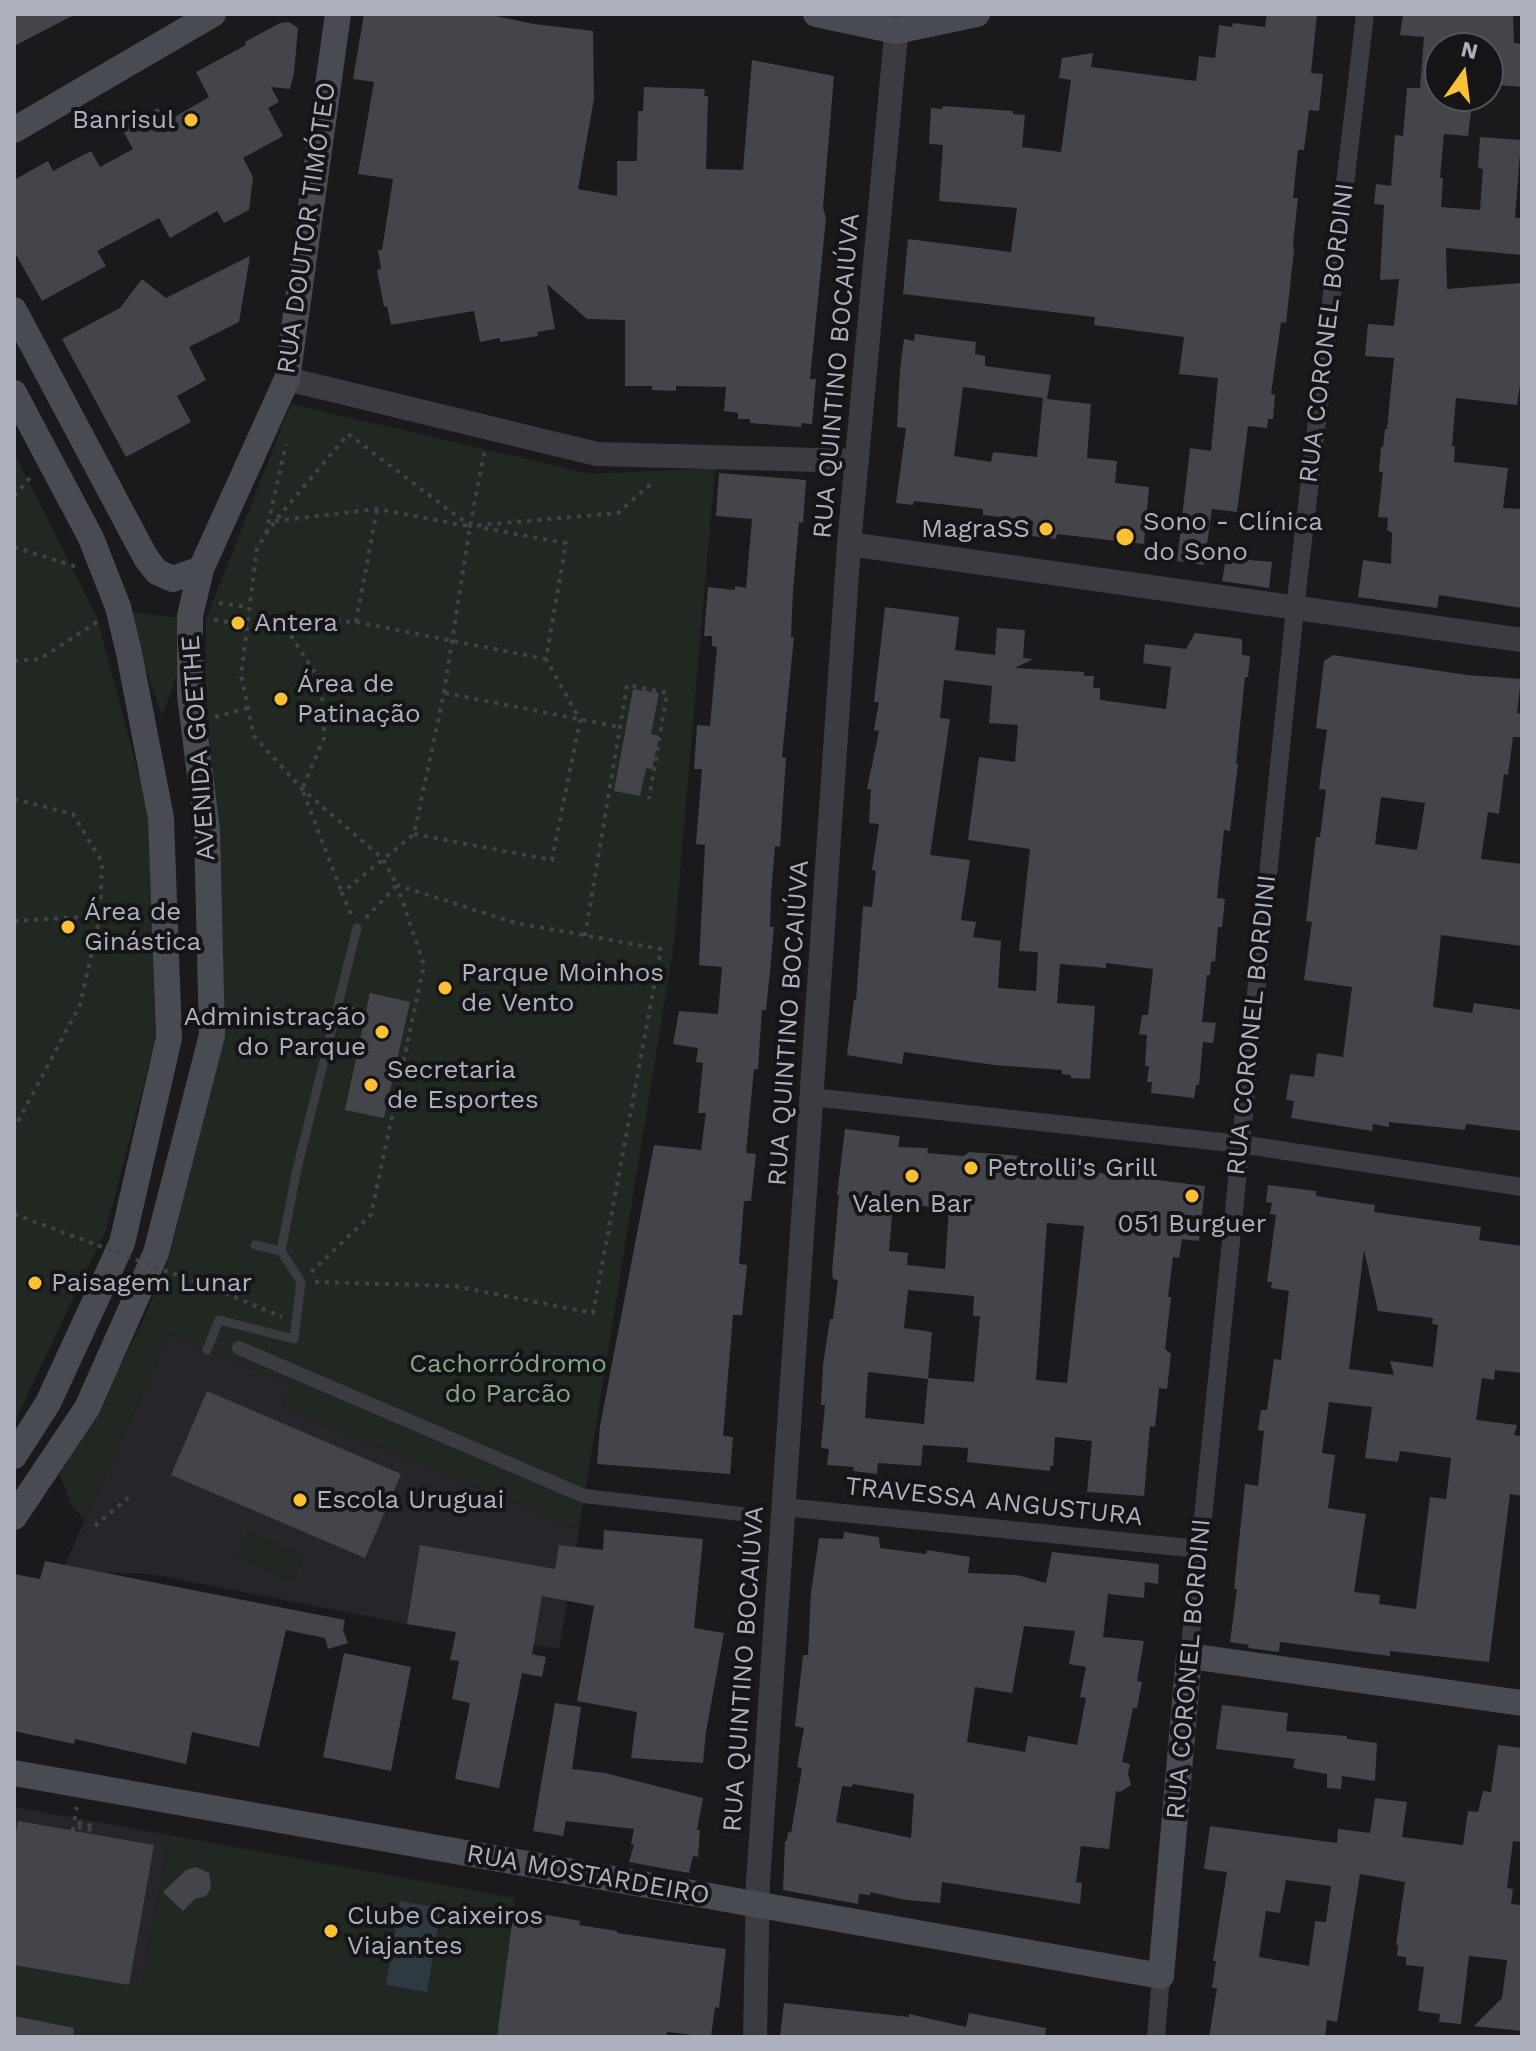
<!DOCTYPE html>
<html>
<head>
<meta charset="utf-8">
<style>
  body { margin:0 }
  #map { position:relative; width:1536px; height:2051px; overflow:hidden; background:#1a1a1d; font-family:"Work Sans",sans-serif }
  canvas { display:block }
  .frame { position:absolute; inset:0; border:16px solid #acb1bd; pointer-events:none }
  .north { position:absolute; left:1424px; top:32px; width:80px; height:80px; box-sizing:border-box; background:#151518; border:2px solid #51535a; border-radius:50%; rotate:14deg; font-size:22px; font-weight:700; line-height:32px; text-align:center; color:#acb1bd }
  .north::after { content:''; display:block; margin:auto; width:28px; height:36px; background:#fbc034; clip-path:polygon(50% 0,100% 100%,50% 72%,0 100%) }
</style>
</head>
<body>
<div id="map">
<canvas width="1536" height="2051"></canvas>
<div class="frame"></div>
<div class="north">N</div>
</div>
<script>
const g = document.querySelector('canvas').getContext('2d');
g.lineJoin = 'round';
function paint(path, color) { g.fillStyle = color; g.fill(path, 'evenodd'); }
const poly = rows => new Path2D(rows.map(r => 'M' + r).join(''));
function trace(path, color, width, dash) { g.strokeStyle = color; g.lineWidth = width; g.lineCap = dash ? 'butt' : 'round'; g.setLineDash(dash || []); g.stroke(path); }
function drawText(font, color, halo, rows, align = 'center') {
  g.font = font + ' "Work Sans",sans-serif'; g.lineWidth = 8; g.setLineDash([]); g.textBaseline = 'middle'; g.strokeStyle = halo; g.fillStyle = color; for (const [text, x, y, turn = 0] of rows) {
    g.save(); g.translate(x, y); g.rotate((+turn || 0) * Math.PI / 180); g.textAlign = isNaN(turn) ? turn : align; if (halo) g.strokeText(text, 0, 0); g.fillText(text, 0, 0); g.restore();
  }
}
paint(poly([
  [169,1334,291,1385,282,1407,579,1530,559,1649,407,1624,151,1574,62,1571],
  [14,1807,169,1835,141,1987,14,1965]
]), '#26262a');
paint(poly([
  [291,404,591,474,715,468,674,943,579,1530,282,1407,290,1384,169,1334,85,1519,71,1505,59,1474,96,1414,142,1323,169,1259,224,1034,218,826,205,699,206,619],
  [14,453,97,617,149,814,155,1041,106,1230,14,1423],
  [126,611,184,619,183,658,162,716],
  [248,1530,305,1556,293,1582,236,1557],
  [169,1835,515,1898,497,2037,14,2037,14,1965,141,1987]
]), '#202821');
paint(poly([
  [400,1901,441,1908,427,1992,386,1985]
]), '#2f3942');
paint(poly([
  [14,14,76,14,14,46],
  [364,14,486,14,534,24,593,31,594,99,578,189,617,196,617,161,637,161,638,111,643,111,644,87,705,89,704,96,708,96,706,169,743,170,752,60,834,76,823,208,826,218,810,379,816,379,812,424,802,423,801,427,750,423,750,419,738,419,738,413,724,411,726,387,676,386,676,391,652,390,652,386,625,386,625,320,587,319,547,284,555,329,537,332,538,336,500,342,500,338,480,342,474,311,391,325,387,306,384,307,377,270,381,269,378,250,382,250,393,179,358,174,374,82,353,79],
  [1267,14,1317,14,1311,73,1323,74,1319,111,1309,110,1304,150,1298,150,1293,198,1298,198,1293,243,1294,250,1286,323,1281,322,1271,394,1275,395,1273,419,1268,419,1267,428,1248,426,1237,512,1212,509,1204,565,1177,561,1190,448,1211,451,1218,378,1179,374,1184,337,1094,325,1095,317,903,294,908,239,1011,252,1017,208,939,201,943,145,929,144,931,108,942,109,943,106,1013,111,1013,114,1025,115,1022,147,1061,152,1071,80,1059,78,1062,58,1093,53,1091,67,1196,81,1199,56,1215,58,1219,25,1232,27,1233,23,1265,27],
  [1403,14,1513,14,1514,43,1522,44,1522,87,1488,84,1488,48,1440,48,1438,96,1473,96,1468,136,1444,134,1440,178,1443,178,1441,207,1480,210,1483,169,1478,168,1480,137,1521,140,1515,218,1522,218,1522,255,1446,248,1447,289,1522,283,1522,371,1517,405,1456,398,1452,446,1455,446,1454,462,1508,468,1503,508,1522,509,1522,608,1439,595,1437,608,1358,597,1363,560,1391,564,1392,533,1387,530,1388,518,1378,517,1383,472,1379,472,1381,447,1383,447,1385,429,1387,429,1394,358,1365,356,1368,324,1394,326,1399,279,1380,280,1384,205,1374,204,1376,184,1391,186,1395,135,1403,136,1407,88,1420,88,1424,37,1400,35],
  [289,22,298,28,294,73,290,89,271,87,279,102,268,108,283,136,243,158,253,177,249,210,224,223,217,211,170,238,159,218,97,251,106,266,42,301,14,251,14,180,48,161,53,171,91,151,100,167,133,149,122,129,158,108,166,122,209,97,196,72,246,45,245,42,280,23],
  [250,256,239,322,189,347,206,380,177,396,191,422,126,457,62,339,120,308,142,279,166,298],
  [915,334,976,342,975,354,985,356,985,366,1051,375,1047,399,1091,404,1087,458,1117,461,1115,483,1149,487,1144,544,1057,534,1056,539,1032,536,1033,521,983,515,983,509,914,501,913,505,896,503,906,428,897,427,900,370,904,339,914,341],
  [963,387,1043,398,1037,457,993,452,991,462,954,456],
  [719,473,806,480,803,523,799,522,793,590,791,637,794,637,782,757,786,758,780,847,775,846,771,894,770,927,774,927,770,971,766,1010,762,1010,758,1069,754,1069,746,1153,756,1154,751,1201,744,1201,739,1264,747,1265,742,1315,733,1315,723,1436,733,1437,730,1474,597,1464,600,1426,654,1145,701,1150,706,1113,698,1113,703,1063,696,1062,698,1048,673,1044,679,1011,718,1014,722,967,699,965,705,845,696,844,702,769,694,769,697,725,710,726,717,647,712,646,712,636,704,636,708,587,735,590,735,586,746,588,752,519,716,516],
  [1226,558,1272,562,1269,588,1222,581],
  [885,607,959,617,955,650,995,655,997,628,1025,630,1023,658,1033,659,1015,668,1084,672,1084,676,1094,676,1093,688,1100,688,1100,700,1166,709,1171,667,1143,663,1145,644,1186,649,1195,633,1242,639,1242,655,1250,656,1248,677,1245,677,1236,764,1238,764,1230,831,1224,830,1217,898,1225,899,1222,927,1218,927,1215,962,1211,961,1210,975,1207,975,1202,1022,1216,1023,1213,1043,1203,1042,1199,1085,1196,1085,1194,1098,1151,1093,1152,1082,1147,1082,1149,1066,1145,1066,1147,1035,1139,1034,1142,1015,1148,1015,1153,969,1106,963,1106,968,1060,964,1057,1003,1095,1006,1090,1079,1071,1078,1071,1075,1062,1074,1062,1070,994,1065,904,1052,902,1064,847,1055,854,1000,856,1000,863,906,872,907,876,871,872,870,879,824,869,823,871,789,867,789,879,731,874,730,879,702,874,702],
  [944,680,992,686,989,723,1018,725,1015,762,979,757,968,840,1030,849,1019,951,1038,952,1036,991,998,988,1001,941,973,937,976,922,961,920,970,860,930,855,950,719,940,718],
  [1333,655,1467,675,1521,679,1517,713,1522,714,1522,737,1513,737,1508,775,1504,774,1499,814,1488,812,1481,859,1522,864,1522,946,1441,935,1433,1007,1472,1013,1474,1003,1522,1010,1522,1131,1466,1124,1465,1130,1389,1122,1389,1127,1373,1124,1372,1131,1291,1118,1294,1101,1286,1100,1290,1074,1314,1077,1317,1053,1343,1057,1352,987,1304,980,1312,922,1306,921,1316,837,1320,837,1326,790,1319,789,1327,730,1316,728,1324,661],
  [1381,797,1425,803,1417,850,1375,844],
  [633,689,659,693,651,734,659,736,652,769,646,768,640,796,614,791],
  [370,993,410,1002,384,1118,345,1110],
  [845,1129,900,1136,898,1147,928,1148,927,1153,964,1156,969,1152,1022,1156,1022,1161,1026,1163,1061,1167,1066,1163,1070,1169,1205,1186,1199,1241,1182,1239,1179,1258,1173,1257,1168,1297,1171,1297,1165,1349,1171,1354,1167,1389,1159,1388,1155,1427,1150,1426,1144,1496,1087,1492,1092,1441,1055,1437,1053,1466,1050,1466,1050,1471,967,1462,968,1448,923,1445,921,1466,878,1463,877,1474,853,1471,854,1467,827,1465,829,1449,821,1448,825,1405,821,1405,823,1365,830,1319,833,1319,838,1280,833,1279,832,1271,839,1195,837,1195],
  [893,1204,949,1208,945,1269,907,1265,908,1253,889,1251],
  [1047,1223,1084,1226,1067,1383,1036,1380],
  [908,1290,974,1296,973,1316,980,1316,974,1382,928,1378,932,1332,904,1328],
  [868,1372,928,1379,924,1424,865,1418],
  [1268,1185,1316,1191,1316,1196,1375,1205,1374,1212,1481,1227,1479,1240,1522,1246,1522,1373,1495,1370,1494,1380,1482,1378,1476,1420,1517,1425,1514,1435,1522,1436,1522,1496,1510,1494,1489,1662,1390,1651,1390,1656,1280,1642,1279,1652,1248,1648,1249,1645,1230,1642,1237,1589,1234,1589,1245,1484,1258,1486,1264,1431,1258,1430,1261,1410,1267,1410,1274,1359,1281,1360,1289,1291,1271,1288,1272,1282,1267,1282,1276,1215,1270,1214,1272,1203,1266,1202],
  [1364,1250,1378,1311,1433,1318,1432,1324,1438,1325,1433,1367,1390,1361,1394,1375,1349,1369],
  [1329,1402,1372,1407,1365,1458,1398,1462,1400,1451,1451,1458,1446,1499,1430,1497,1416,1609,1379,1604,1380,1595,1354,1592,1366,1514,1328,1508,1335,1455,1322,1453],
  [207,1391,401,1474,365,1558,171,1475],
  [604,1530,703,1539,694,1628,724,1633,706,1732,703,1763,631,1758,637,1712,577,1701,594,1606,542,1596,532,1654,546,1657,542,1677,522,1673,499,1788,455,1779,470,1703,452,1699,459,1661,450,1660,456,1632,407,1624,420,1545,555,1569,559,1545,603,1550],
  [844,1532,879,1537,880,1548,926,1554,927,1550,970,1557,968,1573,1017,1575,1046,1583,1052,1552,1159,1564,1158,1584,1145,1582,1144,1598,1108,1594,1103,1637,1144,1641,1137,1681,1142,1682,1137,1708,1133,1708,1122,1762,1130,1764,1128,1774,1131,1785,1120,1792,1116,1791,1109,1849,1081,1846,1076,1882,1082,1883,1080,1904,942,1882,940,1903,906,1900,870,1892,870,1895,859,1894,858,1904,783,1890,785,1841,787,1841,788,1832,791,1833,802,1768,797,1767,804,1728,795,1726,803,1655,808,1655,811,1592,819,1538,843,1539],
  [1024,1626,1075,1631,1069,1664,1086,1667,1080,1697,1086,1698,1077,1745,1028,1736,1025,1752,967,1742,975,1687,1012,1693],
  [853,1784,914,1794,911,1838,836,1822,842,1786,852,1787],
  [45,1561,345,1620,343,1630,348,1643,328,1649,325,1638,286,1630,259,1747,192,1732,186,1764,75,1739,74,1744,14,1731,14,1574,40,1579],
  [344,1653,411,1667,391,1771,323,1757],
  [555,1703,581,1707,572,1769,605,1773,703,1798,697,1830,700,1830,698,1857,693,1856,689,1873,629,1862,634,1845,631,1844,634,1829,566,1821,563,1836,533,1831],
  [1222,1705,1288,1713,1286,1731,1347,1736,1347,1739,1377,1743,1375,1781,1342,1776,1341,1789,1327,1788,1327,1774,1293,1768,1295,1759,1216,1749],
  [1498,1745,1522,1748,1522,1842,1513,1841,1507,1888,1513,1889,1511,1904,1522,1905,1522,2031,1474,2026,1502,1998,1507,1960,1469,1956,1461,2024,1439,2022,1440,2014,1418,2011,1424,1967,1406,1965,1406,1957,1397,1956,1398,1945,1396,1945,1405,1882,1360,1874,1337,2022,1327,2020,1325,2037,1209,2037,1217,1988,1212,1988,1216,1961,1213,1961,1227,1872,1204,1869,1210,1826,1337,1843,1338,1829,1370,1833,1375,1798,1407,1802,1402,1837,1463,1845,1468,1811,1478,1812,1483,1791,1491,1792],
  [1286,1880,1331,1886,1326,1922,1315,1921,1309,1966,1259,1957,1266,1911,1280,1913],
  [18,1821,154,1845,129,1985,14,1965,14,1843],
  [196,1867,209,1873,211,1888,206,1896,195,1899,183,1911,163,1892,186,1870],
  [525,1911,580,1921,579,1925,617,1931,617,1933,726,1949,719,2008,715,2007,711,2037,667,2032,666,2037,497,2037,513,1914,525,1915],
  [784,2003,909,2017,909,2014,966,2027,969,2013,1046,2028,1045,2037,780,2037],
  [14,2016,74,2028,73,2037,14,2037]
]), '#44454a');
trace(poly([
  [14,496,31,477],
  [275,521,377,509,468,526],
  [266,533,286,444],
  [14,547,77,567],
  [219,603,248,607],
  [214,620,288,631,315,673,324,706,324,738,302,789,342,893],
  [356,622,377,509],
  [288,631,322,620,356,622,546,659],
  [14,661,40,659,97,622],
  [445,693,619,727],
  [215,717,248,708],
  [14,799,73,814,102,862,100,916,80,1005,14,1129],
  [414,834,552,860,580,720,546,659,566,543,477,527],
  [351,914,342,893,414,834,444,693,470,526,485,449],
  [366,918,397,885,382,858,302,789,254,736,241,676,257,548,275,521,348,434,470,526,618,513,654,481],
  [14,921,99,916],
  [585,936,627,685,667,693,649,799],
  [352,1009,366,1012],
  [311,1272,371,1215,424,965,397,885],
  [315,1282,454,1286,593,1313,661,949,516,923,397,885],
  [225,1293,282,1317],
  [95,1526,129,1497],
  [73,1831,73,1826,92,1830,93,1826,74,1822,77,1807]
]), '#414349', 4, [4, 6]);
trace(poly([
  [255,1245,281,1251],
  [207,1350,219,1320,294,1339,301,1282,281,1251,297,1169,357,928]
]), '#3b3c42', 9);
trace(poly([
  [239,1348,584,1496,741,1514]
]), '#3b3c42', 14);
trace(poly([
  [812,1097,1240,1144,1522,1187],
  [784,1507,1199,1549],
  [1189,1656,1295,608,1365,14],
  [1156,2037,1161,1976]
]), '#3b3c42', 18);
trace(poly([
  [287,379,597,454,857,461],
  [849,544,1522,640],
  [755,2037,758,1882,849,544,898,14]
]), '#3b3c42', 24);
trace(poly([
  [816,14,896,31,977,14],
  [14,130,213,14],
  [14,310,146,558,157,572,173,579,201,569],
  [14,393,91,538,118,607,129,653,161,818,169,1038,122,1243,48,1403,14,1456],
  [14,1517,87,1408,156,1253,212,1035,207,831,190,695,190,616,201,569,287,379,338,14],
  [14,1773,1161,1976,1189,1656,1522,1703]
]), '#494b52', 26);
trace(poly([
  [14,1214,225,1293]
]), '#414349', 4, [4, 6]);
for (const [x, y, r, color] of [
  [191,120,8,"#fbc034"],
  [1046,529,8,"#fbc034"],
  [1125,537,10,"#fbc034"],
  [238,623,8,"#fbc034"],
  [281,699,8,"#fbc034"],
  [68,927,8,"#fbc034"],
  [445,988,8,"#fbc034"],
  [382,1032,8,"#fbc034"],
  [371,1085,8,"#fbc034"],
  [971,1168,8,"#fbc034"],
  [912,1176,8,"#fbc034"],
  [1192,1196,8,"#fbc034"],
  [35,1283,8,"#fbc034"],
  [300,1500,8,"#fbc034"],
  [331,1931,8,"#fbc034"]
]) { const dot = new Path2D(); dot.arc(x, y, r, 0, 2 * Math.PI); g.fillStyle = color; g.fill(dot); trace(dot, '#151518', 3); }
drawText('26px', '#acb1bd', '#151518', [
  ["Banrisul",175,120,"right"],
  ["Sono - Clínica",1143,522],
  ["do Sono",1143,552],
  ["MagraSS",1030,529,"right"],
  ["Antera",254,623],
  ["Área de",297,684],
  ["Patinação",297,714],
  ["Área de",84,912],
  ["Ginástica",84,942],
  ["Parque Moinhos",461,973],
  ["de Vento",461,1003],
  ["Administração",366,1017,"right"],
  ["do Parque",366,1047,"right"],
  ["Secretaria",387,1070],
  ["de Esportes",387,1100],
  ["Petrolli's Grill",987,1168],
  ["Valen Bar",912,1204,"center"],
  ["051 Burguer",1192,1224,"center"],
  ["Paisagem Lunar",51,1283],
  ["Escola Uruguai",316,1500],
  ["Clube Caixeiros",347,1916],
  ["Viajantes",347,1946]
], 'left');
drawText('26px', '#acb1bd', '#151518', [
  ["RUA DOUTOR TIMÓTEO",307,228,-82],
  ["RUA CORONEL BORDINI",1327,333,-83],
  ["RUA QUINTINO BOCAIÚVA",837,376,-85],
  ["AVENIDA GOETHE",199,748,-94],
  ["RUA QUINTINO BOCAIÚVA",789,1023,-86],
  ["RUA CORONEL BORDINI",1252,1025,-84],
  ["TRAVESSA ANGUSTURA",994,1502,6],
  ["RUA QUINTINO BOCAIÚVA",744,1669,-86],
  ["RUA CORONEL BORDINI",1189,1669,-85],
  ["RUA MOSTARDEIRO",588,1875,10]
]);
drawText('26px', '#83a886', '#151518', [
  ["Cachorródromo",508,1364],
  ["do Parcão",508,1394]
]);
</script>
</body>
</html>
